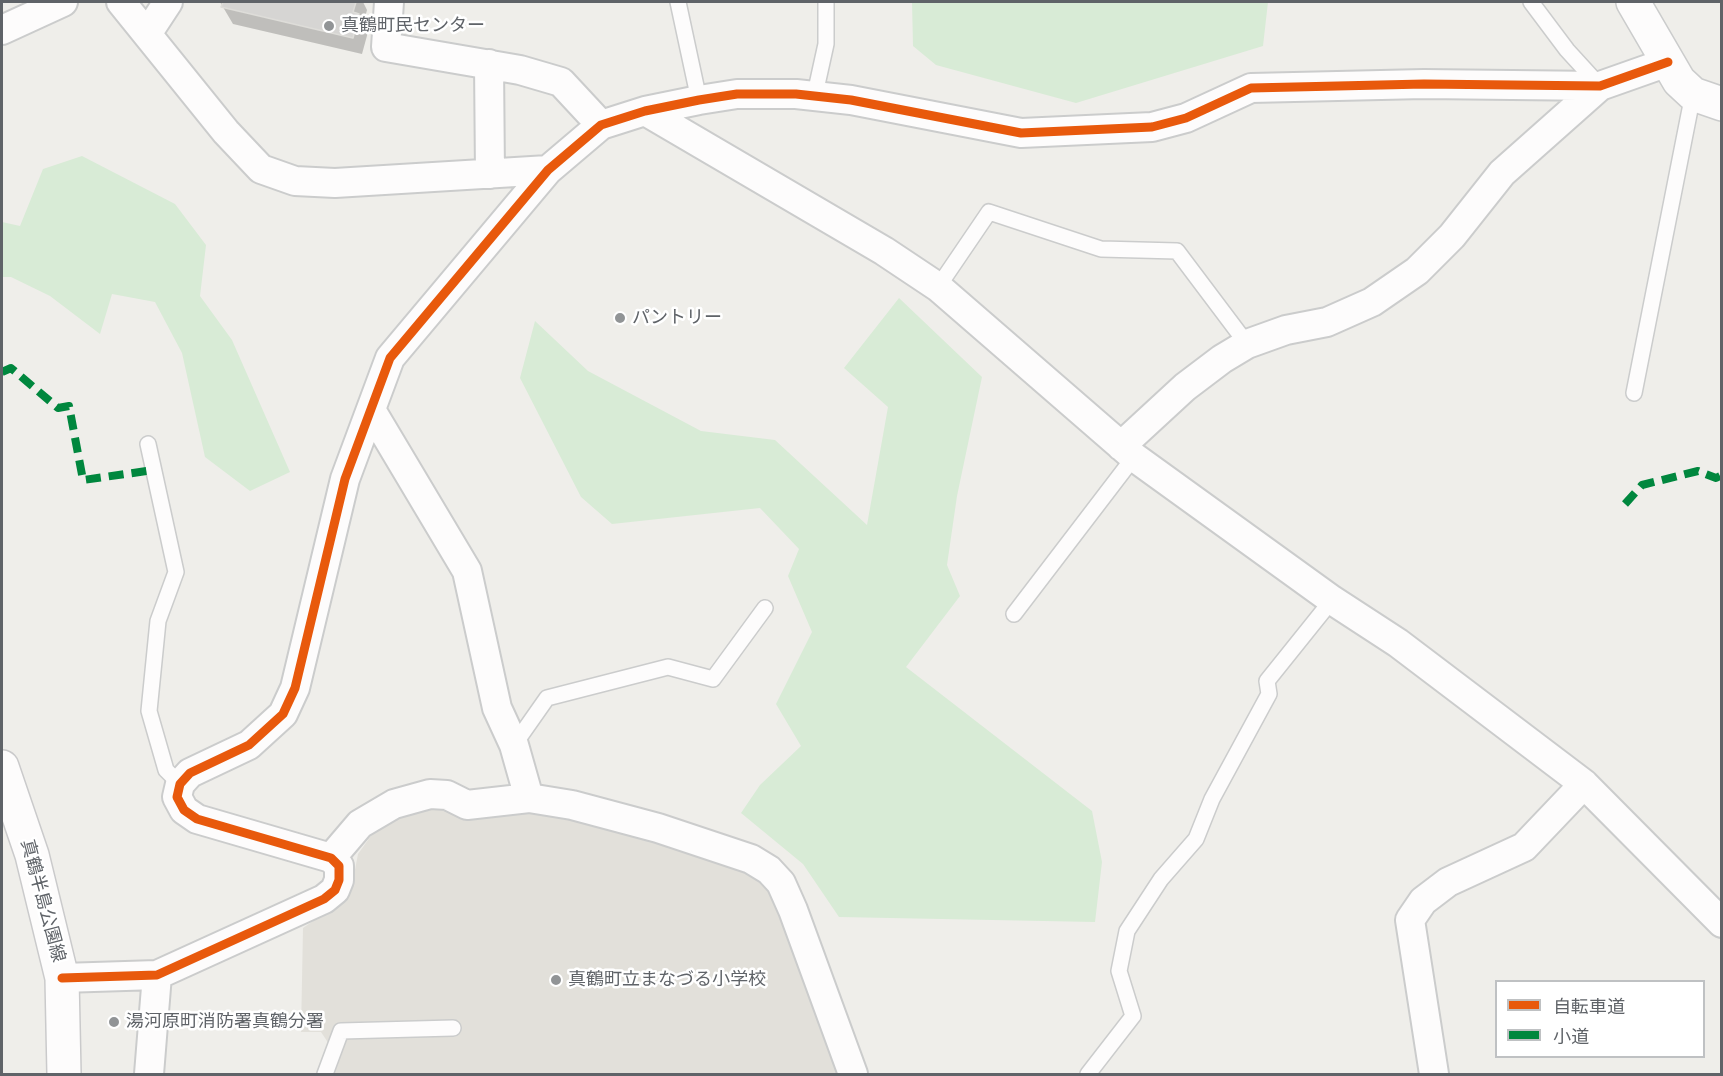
<!DOCTYPE html>
<html>
<head>
<meta charset="utf-8">
<style>
  body { margin:0 }
  #map { position:relative; width:1723px; height:1076px; overflow:hidden; background:#efeeea; font-family:Roboto,"Noto Sans JP",sans-serif }
  canvas { display:block }
  .frame { position:absolute; inset:0; border:3px solid #5f6368; pointer-events:none }
  .legend { position:absolute; left:1495px; top:980px; width:210px; height:78px; box-sizing:border-box; background:#fff; border:2px solid #bfc1c3; margin:0; padding:8px 10px; list-style:none; font-size:18px; color:#5f6368 }
  .legend li { display:flex; align-items:center; gap:12px; height:30px }
  .legend b { width:30px; border:2px solid #bfc1c3 }
</style>
</head>
<body>
<div id="map">
<canvas width="1723" height="1076"></canvas>
<div class="frame"></div>
<ul class="legend">
<li><b style="height:8px;background:#e8590c"></b>自転車道</li>
<li><b style="height:8px;background:#00873e"></b>小道</li>
</ul>
</div>
<script>
const g = document.querySelector('canvas').getContext('2d');
g.lineJoin = 'round';
function paint(path, color) { g.fillStyle = color; g.fill(path, 'evenodd'); }
const poly = rows => new Path2D(rows.map(r => 'M' + r).join(''));
function trace(path, color, width, dash) { g.strokeStyle = color; g.lineWidth = width; g.lineCap = dash ? 'butt' : 'round'; g.setLineDash(dash || []); g.stroke(path); }
function drawText(font, color, halo, rows, align = 'center') {
  g.font = font + ' Roboto,"Noto Sans JP",sans-serif'; g.lineWidth = 5; g.setLineDash([]); g.textBaseline = 'middle'; g.strokeStyle = halo; g.fillStyle = color; for (const [text, x, y, turn = 0] of rows) {
    g.save(); g.translate(x, y); g.rotate((+turn || 0) * Math.PI / 180); g.textAlign = isNaN(turn) ? turn : align; if (halo) g.strokeText(text, 0, 0); g.fillText(text, 0, 0); g.restore();
  }
}
paint(poly([
  [432,805,573,812,767,877,844,1074,323,1074,331,1047,321,1032,301,1032,303,928,341,902,353,880,358,854,373,833,394,818]
]), '#e2e0da');
paint(poly([
  [912,2,1268,2,1263,46,1076,103,936,65,913,46],
  [82,156,175,204,206,245,200,296,232,340,290,472,250,491,205,457,182,353,155,302,112,294,100,334,50,296,11,277,2,277,2,222,20,226,43,169],
  [899,298,982,377,957,496,947,565,960,596,906,667,1092,811,1102,862,1095,922,839,917,803,864,741,813,760,785,801,746,776,704,812,632,788,576,799,549,760,508,612,524,581,497,520,378,535,321,588,371,701,431,775,440,867,525,888,407,844,368]
]), '#d8ebd6');
paint(poly([
  [220,2,363,2,367,10,363,25,368,32,362,54,233,24]
]), '#0003');
const building = poly([
  [223,2,356,2,353,12,359,14,353,38,221,7,223,2]
]);
paint(building, '#d6d5d3');
trace(building, '#deddd9', 1.5);
const service = poly([
  [678,2,699,100],
  [1531,2,1567,50,1599,85],
  [815,94,826,44,826,2],
  [938,287,989,212,1101,249,1177,251,1247,344],
  [1634,393,1693,94],
  [148,444,176,572,158,621,149,711,166,770,180,784],
  [1014,614,1134,457],
  [514,745,547,698,668,667,713,679,765,608],
  [325,1074,341,1031,453,1028],
  [1088,1074,1133,1016,1119,971,1127,931,1161,879,1196,839,1212,799,1269,694,1267,681,1332,600]
]);
const minor = poly([
  [121,2,226,132,261,169,295,181,335,183,548,170],
  [389,2,386,47,520,70,561,82,601,125],
  [2,30,63,2],
  [147,34,168,2],
  [489,64,490,174],
  [645,111,884,251,938,287,1134,457,1332,600,1398,643,1584,784,1722,923],
  [1121,446,1185,387,1222,359,1247,344,1286,330,1327,322,1372,302,1417,271,1452,236,1502,173,1600,86],
  [529,798,572,805,658,828,751,859,769,870,781,883,793,910,853,1074],
  [331,858,360,824,394,804,430,794,447,795,467,805,529,798,514,745,497,708,467,571,371,410],
  [62,978,157,975,324,899,335,890,339,880,339,866,331,858,197,819,184,810,177,797,180,784,190,773,249,745,283,714,295,688,345,479,390,358,548,170,601,125,645,111,699,100,737,94,796,94,851,100,1021,133,1152,127,1186,118,1251,88,1424,84,1600,86,1668,62],
  [149,1074,157,975],
  [1434,1074,1410,920,1423,901,1448,882,1524,847,1584,784]
]);
const tertiary = poly([
  [1633,2,1679,81,1693,94,1722,104]
]);
const secondary = poly([
  [2,767,32,855,62,978,64,1074]
]);
trace(service, '#cbcccc', 18);
trace(minor, '#cbcccc', 32);
trace(tertiary, '#cbcccc', 36);
trace(secondary, '#cacacb', 36);
trace(service, '#fdfcfc', 15);
trace(minor, '#fdfcfc', 28);
trace(tertiary, '#fdfcfc', 33);
trace(secondary, '#fdfcfc', 33);
trace(poly([
  [2,372,11,368,58,408,69,406,83,480,154,470],
  [1625,504,1642,485,1698,471,1716,478,1722,475]
]), '#00873e', 8, [15, 8]);
trace(poly([
  [62,978,157,975,324,899,335,890,339,880,339,866,331,858,197,819,184,810,177,797,180,784,190,773,249,745,283,714,295,688,345,479,390,358,548,170,601,125,645,111,699,100,737,94,796,94,851,100,1021,133,1152,127,1186,118,1251,88,1424,84,1600,86,1668,62]
]), '#e8590c', 9);
for (const [x, y, r, color] of [
  [329,26,6,"#919496"],
  [620,318,6,"#919496"],
  [556,980,6,"#919496"],
  [114,1022,6,"#919496"]
]) { const dot = new Path2D(); dot.arc(x, y, r, 0, 2 * Math.PI); g.fillStyle = color; g.fill(dot); trace(dot, '#fff', 2); }
drawText('18px', '#5f6368', '#fff', [
  ["真鶴町民センター",341,26],
  ["パントリー",632,318],
  ["真鶴町立まなづる小学校",568,980],
  ["湯河原町消防署真鶴分署",126,1022]
], 'left');
drawText('18px', '#5f6368', '#fff', [
  ["真鶴半島公園線",42,901,75]
]);
</script>
</body>
</html>
